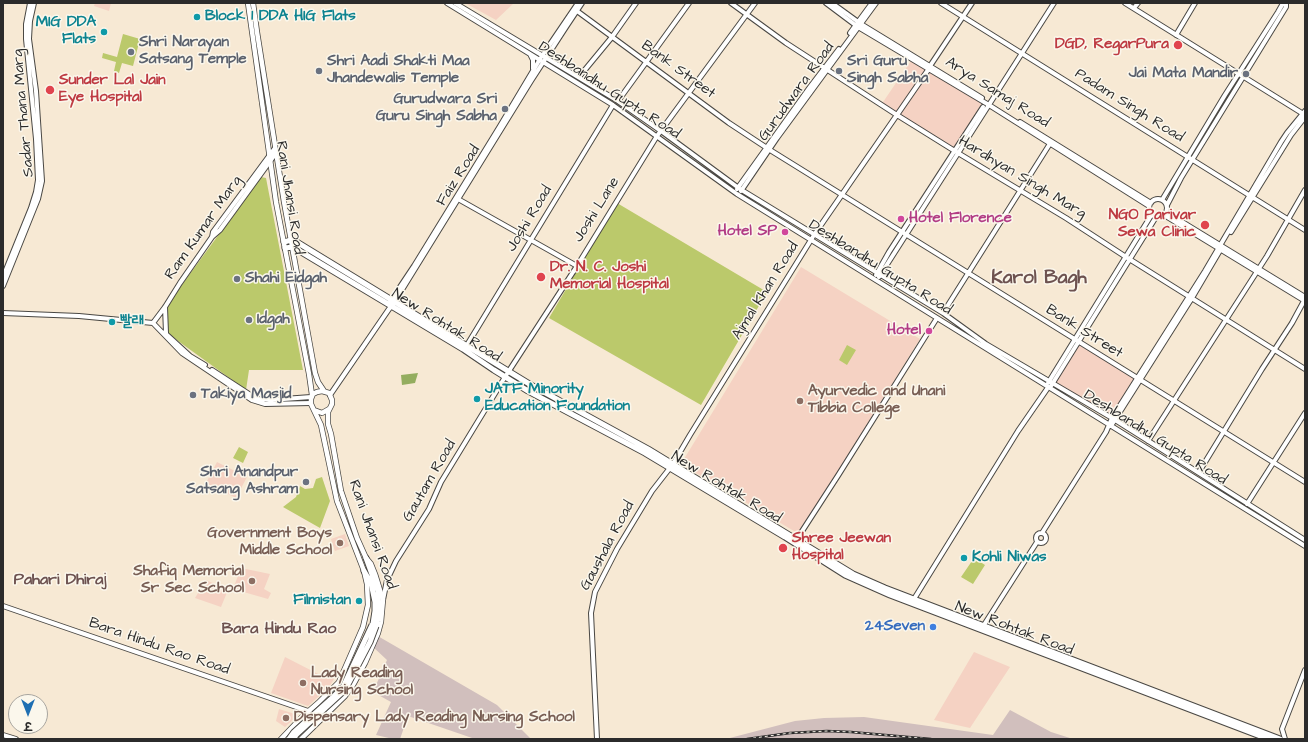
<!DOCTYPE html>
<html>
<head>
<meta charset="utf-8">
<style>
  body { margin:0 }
  #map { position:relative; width:1308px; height:742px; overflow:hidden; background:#f7e9d4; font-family:"Architects Daughter","Playpen Sans Deva",sans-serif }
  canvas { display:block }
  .frame { position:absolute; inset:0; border:4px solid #2b2b2b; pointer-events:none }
  .north { position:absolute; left:8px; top:694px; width:40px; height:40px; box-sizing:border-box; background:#fbf7ec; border:1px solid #a8a59f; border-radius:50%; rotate:180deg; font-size:11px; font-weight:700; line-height:16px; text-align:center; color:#2b2b2b }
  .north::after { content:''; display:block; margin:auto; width:14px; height:18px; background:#1f6fb2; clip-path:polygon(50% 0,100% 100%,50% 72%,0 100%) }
</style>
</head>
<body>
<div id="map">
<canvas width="1308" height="742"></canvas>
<div class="frame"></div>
<div class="north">उ</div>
</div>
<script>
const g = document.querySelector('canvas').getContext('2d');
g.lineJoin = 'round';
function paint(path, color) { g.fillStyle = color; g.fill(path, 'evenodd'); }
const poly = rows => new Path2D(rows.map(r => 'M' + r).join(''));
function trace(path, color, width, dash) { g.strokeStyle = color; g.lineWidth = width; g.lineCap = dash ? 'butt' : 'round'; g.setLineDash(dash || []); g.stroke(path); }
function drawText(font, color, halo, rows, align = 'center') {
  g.font = font + ' "Architects Daughter","Poor Story",sans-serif'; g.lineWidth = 3; g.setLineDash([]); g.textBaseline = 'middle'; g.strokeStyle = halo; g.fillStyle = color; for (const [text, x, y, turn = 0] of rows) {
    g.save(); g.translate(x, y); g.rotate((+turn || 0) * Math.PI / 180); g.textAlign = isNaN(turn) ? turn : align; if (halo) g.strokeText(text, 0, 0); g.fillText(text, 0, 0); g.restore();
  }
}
paint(poly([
  [95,3,111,3,109,11,94,6],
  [465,3,514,3,496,20],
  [911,61,982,103,953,150,893,115,894,114,881,105],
  [801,267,920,339,799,534,681,464],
  [1075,341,1137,380,1112,420,1050,382],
  [217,462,247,477,236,498,206,483],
  [345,534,349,546,335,551,331,539],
  [241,568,270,574,264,589,271,593,268,599,233,589],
  [206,580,228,590,221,607,195,598],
  [974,652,1010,667,970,728,934,720],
  [285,657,328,679,331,676,334,679,329,687,308,706,271,693],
  [279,709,298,715,285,727,276,721]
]), '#f5d2c3');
paint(poly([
  [376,635,497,705,531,739,475,739,408,716,400,739,393,739,376,735,391,702,373,692,387,660,372,646],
  [1010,710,1051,732,1073,739,726,739,795,721,824,718,864,717,993,735]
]), '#d1bfbd');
paint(poly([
  [123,34,140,39,133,66,122,63,119,73,114,71,116,62,102,58,103,53,117,57],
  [261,177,266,178,303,370,249,370,246,390,167,333,163,322,167,305],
  [617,203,767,292,701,405,549,318],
  [847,345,856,350,847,365,839,360],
  [239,447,248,452,243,463,233,458],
  [322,477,330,501,320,528,283,507,296,497,300,486,305,489,313,488,316,479],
  [974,558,985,565,973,584,961,577]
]), '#bbc96b');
paint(poly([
  [418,373,415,383,402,385,401,375]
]), '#94ad5f');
const tertiary = poly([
  [447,3,613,105,737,194,1305,546],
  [455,3,618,101,661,131,740,189,943,313,986,344,1112,418,1305,540],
  [731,3,786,43,897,115,958,153,1066,218,1126,257,1305,369],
  [826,3,858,27,989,105,1149,206],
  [832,3,861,24,982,98],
  [941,3,1305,230],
  [1125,3,1305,115],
  [1134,8,1138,3],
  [577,11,729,123,770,150,1305,482],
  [850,33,872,3],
  [1176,35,1195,3],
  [530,54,533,60,533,69],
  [930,66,972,3],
  [579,77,612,37,636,3],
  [618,101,689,3],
  [1020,122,1151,203],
  [737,189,810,87,839,49],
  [741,191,777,138,876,3],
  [458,199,577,266],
  '1149 208a9 9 0 1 1 18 0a9 9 0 1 1-18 0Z',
  [1162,200,1225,95,1278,12,1282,5,1286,3],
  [1167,205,1181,178,1286,7,1286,3],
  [1166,212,1305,297],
  [1164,215,1305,301],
  [1231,232,1291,135,1305,117],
  [212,237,220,230,276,153],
  [876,275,889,252,983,107],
  [3,277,31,208,36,192,38,180,36,139,26,39,26,24,30,3],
  [879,277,1054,3],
  [3,286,38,199,42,181,36,91,29,39,30,21,34,3],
  [390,302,414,266,500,126,540,59,578,3],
  [165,307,166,333],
  [3,313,79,316,153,323,182,353,252,400,265,404,311,403],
  [943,313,1051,142],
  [153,323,165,307,180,283,212,237,213,232,275,148],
  [162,332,166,334,190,356,205,365],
  [467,345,613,105],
  [212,370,252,396,259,399,270,400,311,397],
  [1048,383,1152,214],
  [1051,386,1156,217],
  [330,395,389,309,392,306,531,81,566,27,582,3],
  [1111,426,1192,298,1222,247],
  [1148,441,1267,256,1305,190],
  [1199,472,1262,369,1292,323,1305,299],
  [1247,504,1305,413],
  '1036 538a5 5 0 1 1 10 0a5 5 0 1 1-10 0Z',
  [1042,533,1106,432,1112,418,1205,271,1281,142,1287,133,1305,111],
  [797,539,839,474,937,318],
  [914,599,1018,431,1047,389],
  [383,600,387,580,396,561,429,509,441,482,505,377,577,266,657,136,755,3],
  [3,606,308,711,321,718],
  [982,628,1037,542],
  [3,735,16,739],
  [597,739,591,613,595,592,617,549,652,491,673,464,690,435,814,235,928,70],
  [1285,739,1282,729,1305,670]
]);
const secondary = poly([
  [248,3,276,202,309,374,312,395],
  [253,3,257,32,284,202,315,373,318,382,324,391],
  [314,410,322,413,329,409],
  [281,739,302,717,318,703,339,682,363,627,368,605,367,584,364,571,337,501,321,425,311,404,311,399,313,394,317,392,322,391,329,393,332,400,332,404,328,412,328,424,331,434,341,491,357,538,366,558,371,564,375,574,383,600,381,622,378,633,365,663,353,685,345,696,301,739]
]);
const primary = poly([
  [284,242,291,240,295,241,531,385,648,449,853,574,885,588,1280,739],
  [285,248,293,247,463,349,494,370,528,391,645,453,785,537,845,575,890,595,1268,739],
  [366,558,378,591,379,611,376,626],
  [364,571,371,583,375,602,375,611,373,624]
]);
trace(tertiary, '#4a4844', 6);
trace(secondary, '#4a4844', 6);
trace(primary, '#4a4844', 7);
trace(tertiary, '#fff', 4);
trace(secondary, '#fff', 4.5);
trace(primary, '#fff', 5);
const rail = poly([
  [747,739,790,733,827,731,851,732,931,739]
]);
trace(rail, '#2b2b2b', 2.5);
trace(rail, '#fbf7ec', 1, [3]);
const primaryBridge = poly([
  [289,739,294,732,333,697,343,687,372,625],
  [294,739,296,735,345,690,370,642,376,626]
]);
trace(primaryBridge, '#4a4844', 7, []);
trace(primaryBridge, '#fff', 5);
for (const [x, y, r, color] of [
  [197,17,4,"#0f9aa8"],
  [104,32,4,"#0f9aa8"],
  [1178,45,5,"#e0444e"],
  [131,52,4,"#6b7280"],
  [319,71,4,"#6b7280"],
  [839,71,4,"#6b7280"],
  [1246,74,4,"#6b7280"],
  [50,90,5,"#e0444e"],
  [505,109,4,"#6b7280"],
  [901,219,4,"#d1479c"],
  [1205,225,5,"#e0444e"],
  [785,232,4,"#d1479c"],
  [541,277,5,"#e0444e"],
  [237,279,4,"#6b7280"],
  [249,320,4,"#6b7280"],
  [112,322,4,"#0f9aa8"],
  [929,331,4,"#d1479c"],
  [193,395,4,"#6b7280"],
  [477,399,4,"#0f9aa8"],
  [800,401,4,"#8d6e63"],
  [306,482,4,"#6b7280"],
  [340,543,4,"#8d6e63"],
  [783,548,5,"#e0444e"],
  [964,558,4,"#0f9aa8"],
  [252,581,4,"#8d6e63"],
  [359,601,4,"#0f9aa8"],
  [933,627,4,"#3f7fe0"],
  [303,683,4,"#8d6e63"],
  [286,718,4,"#8d6e63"]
]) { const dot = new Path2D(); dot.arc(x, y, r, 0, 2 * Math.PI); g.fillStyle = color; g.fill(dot); trace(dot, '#fbf7ec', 1.5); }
drawText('bold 15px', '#0d838f', '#fbf7ec', [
  ["Block 1 DDA HIG Flats",205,17],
  ["MIG DDA",96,23,"right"],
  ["Flats",96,40,"right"],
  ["빨래",120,322],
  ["JATF Minority",485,390],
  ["Education Foundation",485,407],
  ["Kohli Niwas",972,558],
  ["Filmistan",351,601,"right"]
], 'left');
drawText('bold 15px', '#5b616d', '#fbf7ec', [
  ["Shri Narayan",139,43],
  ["Satsang Temple",139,60],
  ["Shri Aadi Shakti Maa",327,62],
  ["Jhandewalis Temple",327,79],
  ["Sri Guru",847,62],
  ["Singh Sabha",847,79],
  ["Jai Mata Mandir",1238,74,"right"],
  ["Gurudwara Sri",497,100,"right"],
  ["Guru Singh Sabha",497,117,"right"],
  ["Shahi Eidgah",245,279],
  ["Idgah",257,320],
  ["Takiya Masjid",201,395],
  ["Shri Anandpur",298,473,"right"],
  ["Satsang Ashram",298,490,"right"]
], 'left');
drawText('bold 15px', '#be3a42', '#fbf7ec', [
  ["DGD, RegarPura",1169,45,"right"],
  ["Sunder Lal Jain",59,81],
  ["Eye Hospital",59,98],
  ["NGO Parivar",1196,216,"right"],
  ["Sewa Clinic",1196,233,"right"],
  ["Dr. N. C. Joshi",550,268],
  ["Memorial Hospital",550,285],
  ["Shree Jeewan",792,539],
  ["Hospital",792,556]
], 'left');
drawText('15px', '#2b2b2b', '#fbf7ec', [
  ["Bank Street",678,70,36],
  ["Deshbandhu Gupta Road",609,91,33],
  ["Gurudwara Road",797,92,-54],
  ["Arya Samaj Road",997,93,32],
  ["Padam Singh Road",1129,106,32],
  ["Sadar Thana Marg",24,113,-95],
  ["Faiz Road",459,176,-58],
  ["Hardhyan Singh Marg",1022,178,31],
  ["Rani Jhansi Road",289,198,81],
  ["Joshi Lane",597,210,-58],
  ["Joshi Road",530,219,-59],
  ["Ram Kumar Marg",204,228,-55],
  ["Deshbandhu Gupta Road",880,268,32],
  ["Ajmal Khan Road",766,291,-58],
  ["New Rohtak Road",446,326,32],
  ["Bank Street",1084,332,32],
  ["Deshbandhu Gupta Road",1155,438,32],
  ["Gautam Road",430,481,-60],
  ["New Rohtak Road",726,488,31],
  ["Rani Jhansi Road",372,535,70],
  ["Gaushala Road",608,546,-62],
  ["New Rohtak Road",1014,629,21],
  ["Bara Hindu Rao Road",159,647,19]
]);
drawText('bold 15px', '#b23c85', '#fbf7ec', [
  ["Hotel Florence",909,219,"left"],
  ["Hotel SP",777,232],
  ["Hotel",921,331]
], 'right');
drawText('bold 15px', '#785e54', '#fbf7ec', [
  ["Ayurvedic and Unani",808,392],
  ["Tibbia College",808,409],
  ["Government Boys",332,534,"right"],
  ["Middle School",332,551,"right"],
  ["Shafiq Memorial",244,572,"right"],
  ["Sr Sec School",244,589,"right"],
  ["Lady Reading",311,674],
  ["Nursing School",311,691],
  ["Dispensary Lady Reading Nursing School",294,718]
], 'left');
drawText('bold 15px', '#366cbe', '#fbf7ec', [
  ["24Seven",925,627]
], 'right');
drawText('bold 16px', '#6d5250', '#fbf7ec', [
  ["Pahari Dhiraj",60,581],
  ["Bara Hindu Rao",279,630]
]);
drawText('bold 19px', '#6d5250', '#fbf7ec', [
  ["Karol Bagh",1039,279]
]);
</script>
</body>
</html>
